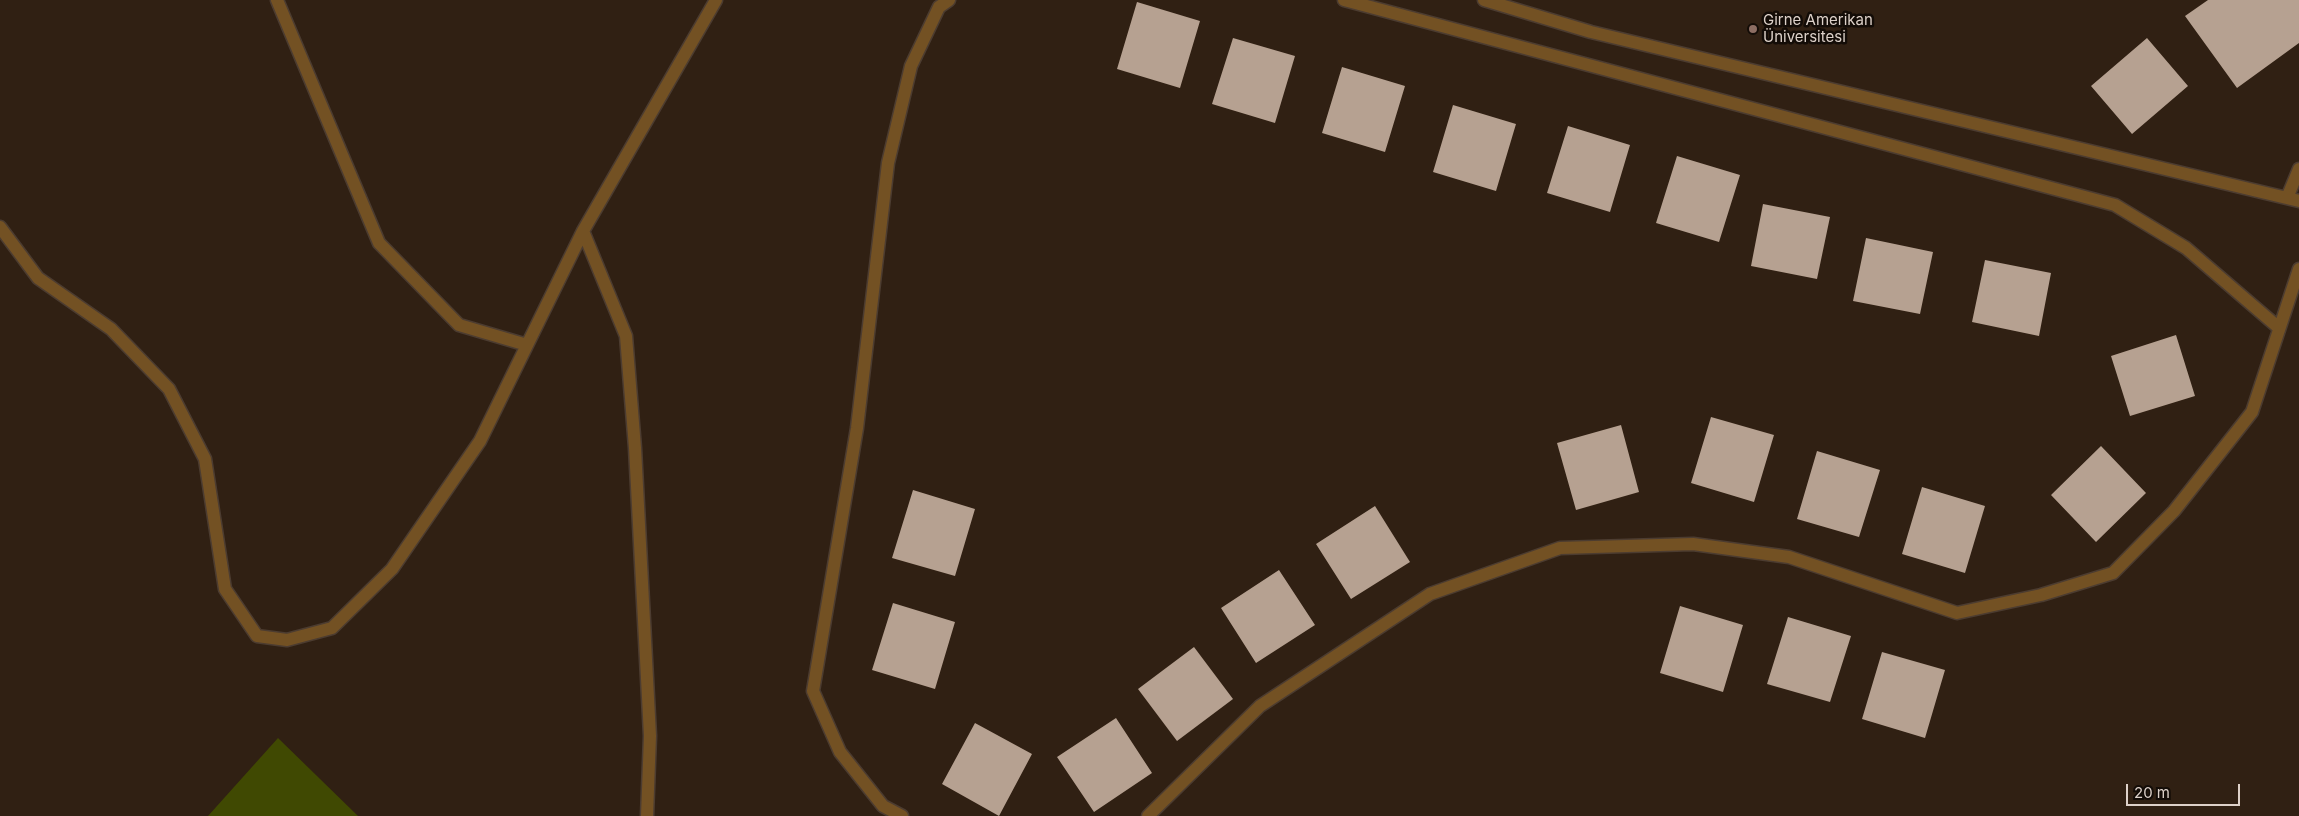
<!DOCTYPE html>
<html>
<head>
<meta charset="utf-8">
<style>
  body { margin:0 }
  #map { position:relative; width:2299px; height:816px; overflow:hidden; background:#302013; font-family:Inter,sans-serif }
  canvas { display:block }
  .scale { position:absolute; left:2126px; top:784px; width:114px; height:22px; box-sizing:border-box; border:2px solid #ddd1c9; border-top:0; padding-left:6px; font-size:15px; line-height:18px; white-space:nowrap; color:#ddd1c9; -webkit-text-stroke:4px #130c07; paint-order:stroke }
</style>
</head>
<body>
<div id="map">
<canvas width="2299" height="816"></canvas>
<div class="scale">20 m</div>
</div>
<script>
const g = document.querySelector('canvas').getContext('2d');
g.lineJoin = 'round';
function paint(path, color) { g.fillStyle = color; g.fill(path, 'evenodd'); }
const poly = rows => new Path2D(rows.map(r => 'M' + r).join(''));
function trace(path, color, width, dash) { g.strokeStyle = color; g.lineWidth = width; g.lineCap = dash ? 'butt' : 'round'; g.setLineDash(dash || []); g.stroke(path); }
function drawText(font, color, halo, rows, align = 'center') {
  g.font = font + ' Inter,sans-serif'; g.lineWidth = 5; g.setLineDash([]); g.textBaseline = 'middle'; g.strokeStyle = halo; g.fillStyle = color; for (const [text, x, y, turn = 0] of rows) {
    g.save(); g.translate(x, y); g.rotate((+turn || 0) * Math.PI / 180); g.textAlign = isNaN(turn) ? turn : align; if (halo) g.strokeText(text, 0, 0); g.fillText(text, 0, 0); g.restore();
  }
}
paint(poly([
  [278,738,358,816,208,816]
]), '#404902');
paint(poly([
  [2208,0,2299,0,2299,43,2237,88,2185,16],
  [1137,2,1200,21,1180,88,1117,69],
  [1233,38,1295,56,1275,123,1212,104],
  [2147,38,2188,86,2132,134,2091,86],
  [1342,67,1405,86,1385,152,1322,133],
  [1453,105,1516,124,1496,191,1433,172],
  [1568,126,1630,145,1610,212,1547,193],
  [1677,156,1740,175,1719,242,1656,223],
  [1763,204,1830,217,1817,279,1751,266],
  [1866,238,1933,252,1920,314,1853,301],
  [1985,260,2051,273,2039,336,1972,322],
  [2176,335,2195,396,2130,416,2111,356],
  [1711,417,1774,435,1754,502,1691,483],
  [1621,425,1639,492,1576,510,1557,443],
  [2101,446,2146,493,2096,542,2051,495],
  [1817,451,1880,470,1859,537,1797,519],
  [1922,487,1985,506,1965,573,1902,554],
  [913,490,975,509,955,576,892,558],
  [1375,506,1410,562,1351,599,1316,544],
  [1279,570,1315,625,1256,663,1221,608],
  [893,603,955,622,935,689,872,670],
  [1680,606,1743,625,1723,692,1660,673],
  [1788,617,1851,636,1830,702,1767,684],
  [1194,647,1233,699,1177,741,1138,689],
  [1882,652,1945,670,1925,738,1862,719],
  [1116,718,1152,773,1094,812,1057,757],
  [975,723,1032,754,999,816,942,784]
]), '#b6a191');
const minor = poly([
  [277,0,379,243,459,325,527,345],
  [1344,0,2115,205,2186,248,2279,328],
  [1484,0,1591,32,2299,201],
  [2287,198,2299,169],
  [0,227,38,278,111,329,169,389,205,459,225,589,257,636,287,640,332,628,392,569,480,441,583,231,716,0],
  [583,231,626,336,635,448,650,736,647,816],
  [902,816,883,806,840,752,813,691,857,428,888,163,911,66,939,7,949,0],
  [1148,816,1260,706,1430,594,1560,548,1693,544,1789,557,1957,613,2041,595,2113,573,2174,511,2252,412,2299,269]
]);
trace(minor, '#4c3c30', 15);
trace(minor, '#735123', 12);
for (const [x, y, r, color] of [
  [1753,29,5,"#8d6e63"]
]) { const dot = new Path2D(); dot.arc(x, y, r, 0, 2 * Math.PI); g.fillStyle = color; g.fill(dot); trace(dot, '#130c07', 2); }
drawText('15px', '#ddd1c9', '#130c07', [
  ["Girne Amerikan",1763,20],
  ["Üniversitesi",1763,37]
], 'left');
</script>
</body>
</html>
